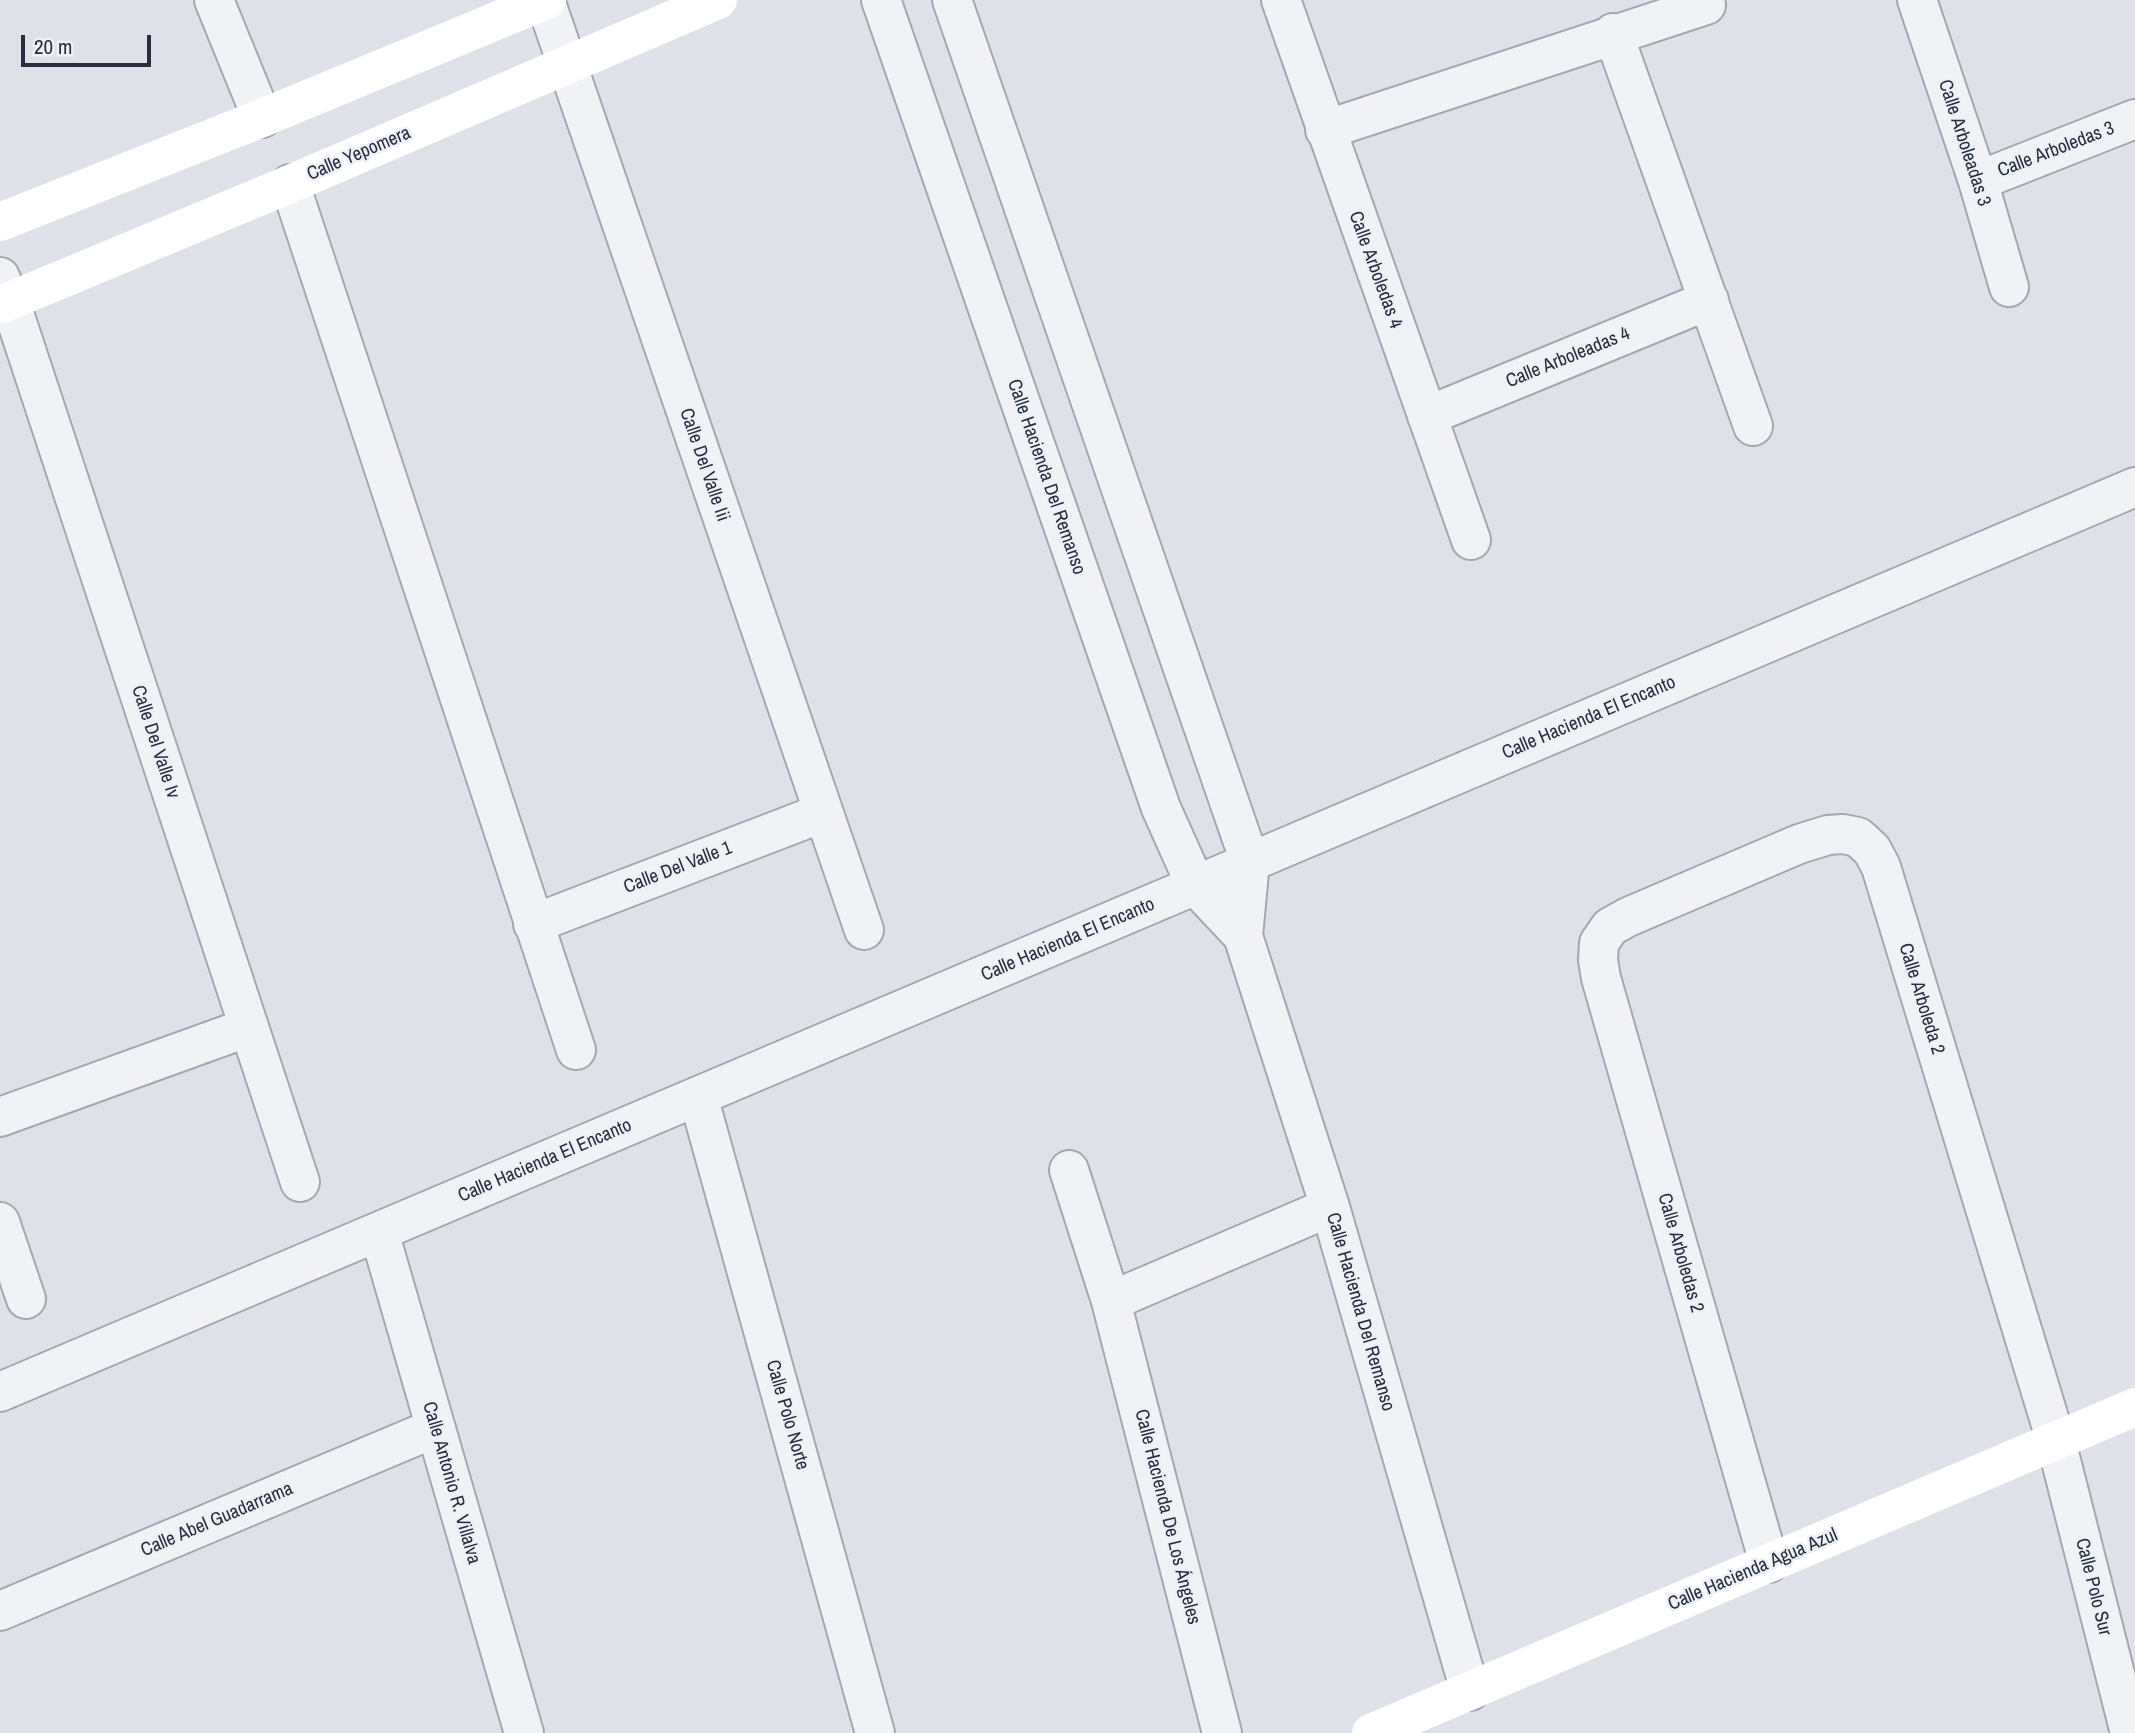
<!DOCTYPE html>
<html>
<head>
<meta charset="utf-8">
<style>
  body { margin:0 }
  #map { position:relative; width:2135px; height:1733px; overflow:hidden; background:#dee1e8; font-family:"Archivo Narrow",sans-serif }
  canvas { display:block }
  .scale { position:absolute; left:21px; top:35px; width:130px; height:32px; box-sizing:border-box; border:4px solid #272e3e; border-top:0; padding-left:9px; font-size:21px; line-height:24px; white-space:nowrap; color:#272e3e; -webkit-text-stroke:5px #edf0f5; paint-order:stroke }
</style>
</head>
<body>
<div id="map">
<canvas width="2135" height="1733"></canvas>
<div class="scale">20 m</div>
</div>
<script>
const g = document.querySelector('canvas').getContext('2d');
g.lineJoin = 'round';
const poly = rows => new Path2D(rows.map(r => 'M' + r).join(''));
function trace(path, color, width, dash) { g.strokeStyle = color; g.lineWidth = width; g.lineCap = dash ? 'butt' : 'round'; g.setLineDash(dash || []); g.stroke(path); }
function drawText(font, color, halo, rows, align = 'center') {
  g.font = font + ' "Archivo Narrow",sans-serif'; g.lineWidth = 5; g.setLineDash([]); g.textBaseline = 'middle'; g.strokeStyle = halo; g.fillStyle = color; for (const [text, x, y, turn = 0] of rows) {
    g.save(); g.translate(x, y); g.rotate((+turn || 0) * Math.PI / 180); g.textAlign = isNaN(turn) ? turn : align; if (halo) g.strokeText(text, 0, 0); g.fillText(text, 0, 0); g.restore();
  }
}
const street = poly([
  [214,0,262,118],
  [545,0,864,930],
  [881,0,1161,808,1196,886,1243,936],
  [952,0,1250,862,1243,936,1330,1207,1470,1691],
  [1281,0,1471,540],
  [1917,0,1978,181,2009,287],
  [1613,33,1753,426],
  [1325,130,1706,5],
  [1978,181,2135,119],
  [290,184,576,1050],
  [0,277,10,301,300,1182],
  [1427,416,1709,300],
  [533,924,822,813],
  [698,1096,875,1733],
  [0,1117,249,1027],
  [1069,1170,1111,1301,1222,1733],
  [0,1222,26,1299],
  [379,1232,524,1733],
  [1111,1301,1330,1207],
  [0,1392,2135,487],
  [1769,1563,1601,978,1598,960,1599,943,1610,927,1628,917,1799,844,1828,835,1843,834,1858,837,1872,850,1881,867,2056,1441,2130,1733],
  [0,1611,435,1428]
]);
trace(street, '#a3a8b2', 42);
trace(street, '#f0f2f6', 38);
trace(poly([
  [0,222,262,118,547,0],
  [0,305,290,184,718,0],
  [1371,1733,2135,1407]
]), '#fff', 38);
drawText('19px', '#272e3e', '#edf0f5', [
  ["Calle Arboleadas 3",1964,143,72],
  ["Calle Arboledas 3",2056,150,-21],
  ["Calle Yepomera",359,154,-23],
  ["Calle Arboledas 4",1375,270,70],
  ["Calle Arboleadas 4",1568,358,-22],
  ["Calle Del Valle Iii",704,465,71],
  ["Calle Hacienda Del Remanso",1046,477,71],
  ["Calle Hacienda El Encanto",1589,718,-23],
  ["Calle Del Valle Iv",155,742,72],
  ["Calle Del Valle 1",678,868,-21],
  ["Calle Hacienda El Encanto",1068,940,-23],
  ["Calle Arboleda 2",1921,999,73],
  ["Calle Hacienda El Encanto",545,1161,-23],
  ["Calle Arboledas 2",1680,1253,74],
  ["Calle Hacienda Del Remanso",1360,1312,74],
  ["Calle Polo Norte",787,1415,74],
  ["Calle Antonio R. Villalva",451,1483,74],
  ["Calle Hacienda De Los Ángeles",1167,1517,76],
  ["Calle Abel Guadarrama",217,1520,-23],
  ["Calle Hacienda Agua Azul",1753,1570,-23],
  ["Calle Polo Sur",2093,1587,76]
]);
</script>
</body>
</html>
